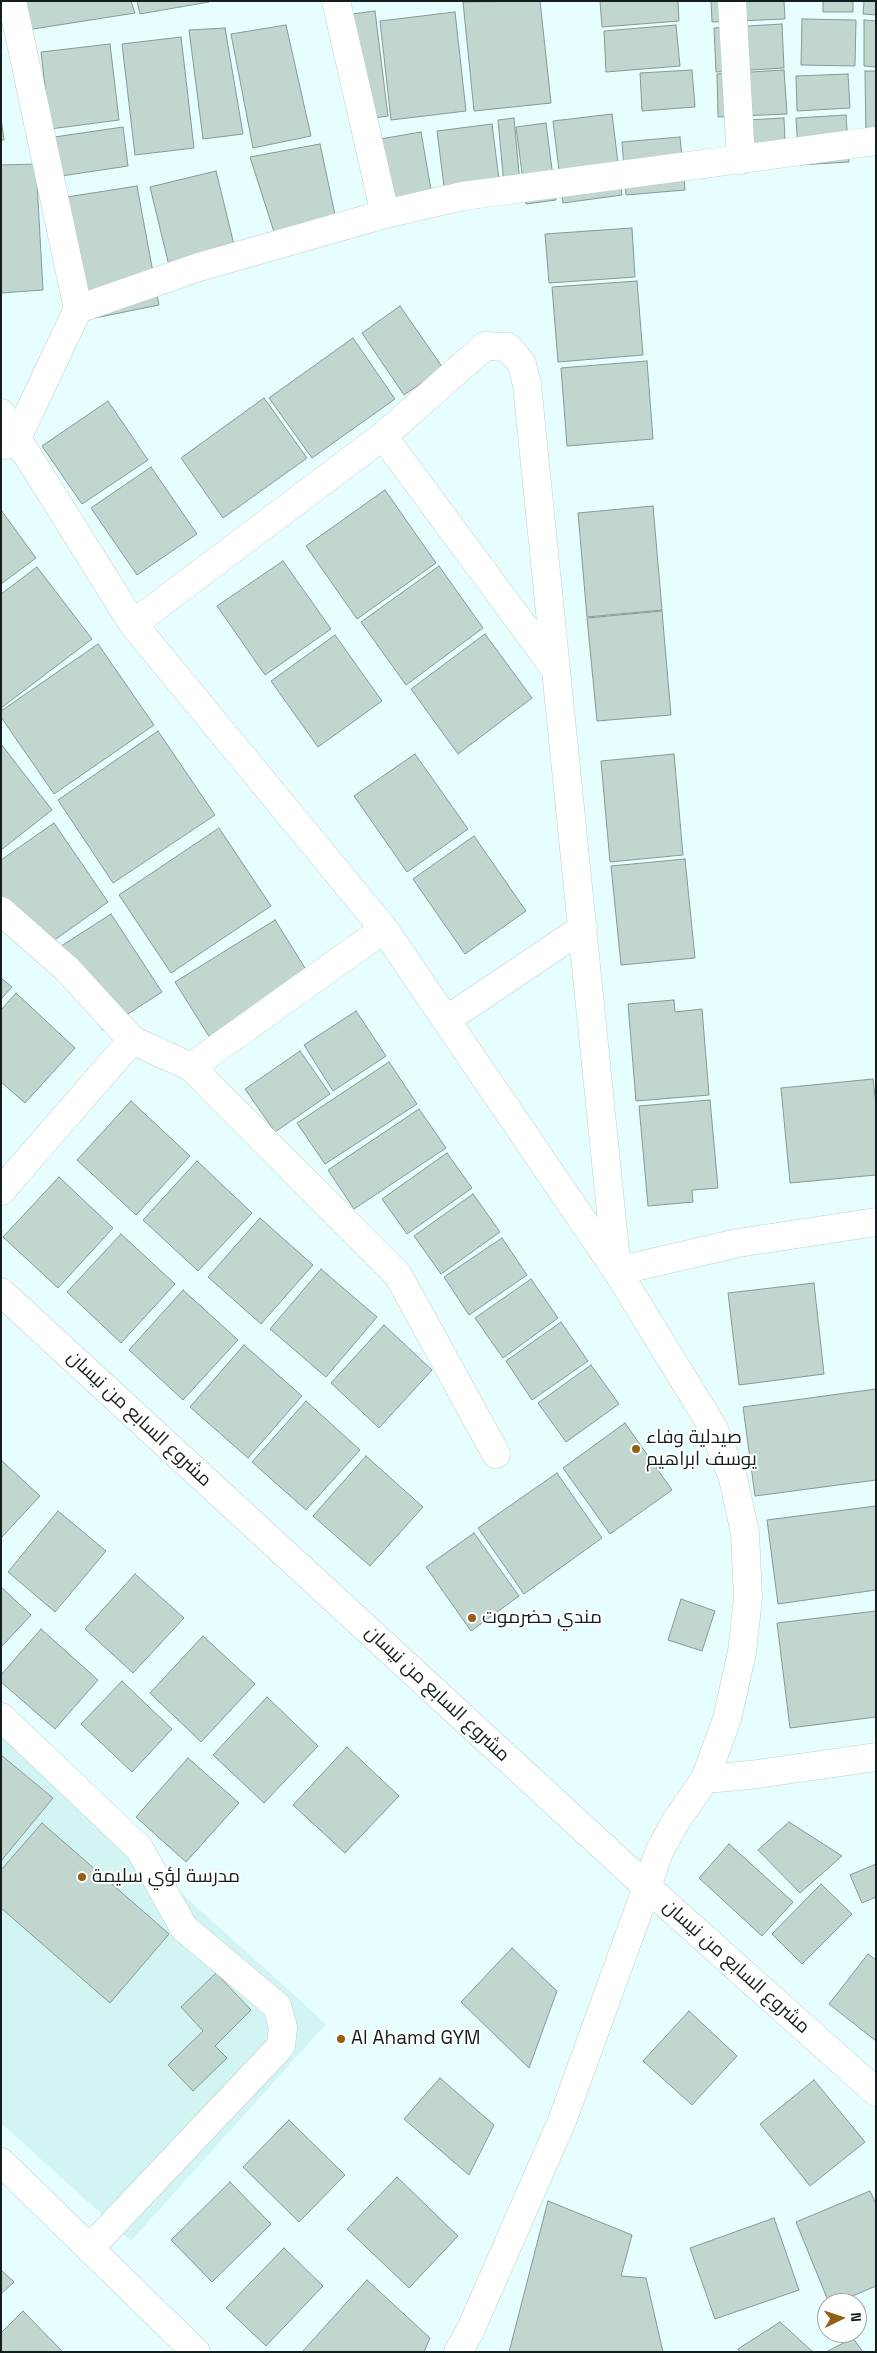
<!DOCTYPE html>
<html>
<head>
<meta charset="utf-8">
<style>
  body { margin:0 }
  #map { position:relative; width:877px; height:2353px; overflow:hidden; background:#e6fefd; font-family:"Space Grotesk",sans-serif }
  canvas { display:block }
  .frame { position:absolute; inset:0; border:2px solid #151e1e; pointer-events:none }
  .north { position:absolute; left:817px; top:2293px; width:50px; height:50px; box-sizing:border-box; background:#fff; border:1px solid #a1a5a5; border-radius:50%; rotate:86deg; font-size:14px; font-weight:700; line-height:20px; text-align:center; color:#151e1e }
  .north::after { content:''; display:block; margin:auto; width:18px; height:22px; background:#935f13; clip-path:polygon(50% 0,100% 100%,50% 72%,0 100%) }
</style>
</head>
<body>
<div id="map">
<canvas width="877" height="2353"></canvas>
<div class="frame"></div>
<div class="north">N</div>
</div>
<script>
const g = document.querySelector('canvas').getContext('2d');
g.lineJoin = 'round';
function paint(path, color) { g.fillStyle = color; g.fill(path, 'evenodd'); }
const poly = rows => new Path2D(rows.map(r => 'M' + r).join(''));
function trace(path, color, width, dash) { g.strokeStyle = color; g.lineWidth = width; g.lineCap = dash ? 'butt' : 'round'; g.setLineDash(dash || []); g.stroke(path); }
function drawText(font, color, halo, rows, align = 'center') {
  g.font = font + ' "Space Grotesk",Cairo,sans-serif'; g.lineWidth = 4; g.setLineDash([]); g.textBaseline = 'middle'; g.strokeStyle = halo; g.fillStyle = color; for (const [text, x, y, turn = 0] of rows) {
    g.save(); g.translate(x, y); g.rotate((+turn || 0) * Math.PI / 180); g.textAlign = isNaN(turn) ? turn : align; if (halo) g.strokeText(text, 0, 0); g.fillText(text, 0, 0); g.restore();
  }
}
paint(poly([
  [1,1730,326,2024,131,2241,1,2123]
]), '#d2f4f3');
const building = poly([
  [21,1,131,1,135,13,27,30,21,1],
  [137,1,209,1,209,2,140,14,137,1],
  [540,1,551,103,474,111,463,2,540,1],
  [600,1,678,1,679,21,602,27,600,1],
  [711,1,784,1,785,19,712,22,711,1],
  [823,1,853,1,853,12,823,12,823,1],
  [864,1,876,1,876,15,863,14,864,1],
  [375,11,388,116,358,120,345,15,375,11],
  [455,12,466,111,391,120,380,21,455,12],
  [802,19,856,20,855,66,801,65,802,19],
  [864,20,876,21,876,67,864,66,864,20],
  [782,24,784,68,716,72,714,28,782,24],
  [286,25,311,136,253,148,231,34,286,25],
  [676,25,680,66,606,72,604,31,676,25],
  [225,28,243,134,203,139,189,30,225,28],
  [181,37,194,148,135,155,122,44,181,37],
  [110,44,119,120,50,129,41,52,110,44],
  [692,70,695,107,642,111,640,73,692,70],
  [784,70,787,114,718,117,717,74,784,70],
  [865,71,876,71,876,139,866,139,865,71],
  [848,74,850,108,797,111,796,76,848,74],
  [612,114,622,195,563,203,553,121,612,114],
  [846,115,849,162,799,165,796,118,846,115],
  [1,118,4,140,1,140,1,118],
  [514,118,521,195,505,196,498,120,514,118],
  [784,118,786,164,730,167,727,121,784,118],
  [546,123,556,200,526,204,516,127,546,123],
  [492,124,502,203,447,210,437,131,492,124],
  [123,127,128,166,48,178,41,139,123,127],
  [421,132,435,213,377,222,363,142,421,132],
  [680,137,685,190,626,195,622,142,680,137],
  [320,144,337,224,275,235,250,157,320,144],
  [36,164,43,290,1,293,1,165,36,164],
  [216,171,239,265,173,282,150,187,216,171],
  [137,186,159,305,85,320,67,197,137,186],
  [632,228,635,277,549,283,545,234,632,228],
  [637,281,643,355,558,362,552,287,637,281],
  [400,306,443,368,404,395,362,333,400,306],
  [353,338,395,399,312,458,269,398,353,338],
  [647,361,653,439,567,446,561,368,647,361],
  [264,398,307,458,223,518,181,458,264,398],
  [108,401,148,460,82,504,42,446,108,401],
  [151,467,197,534,137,575,91,508,151,467],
  [385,490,436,563,357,619,306,546,385,490],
  [653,506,662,610,587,617,578,513,653,506],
  [1,510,36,558,1,584,1,510],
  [283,561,331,629,265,675,217,606,283,561],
  [439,566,483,628,406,685,361,622,439,566],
  [37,567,92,639,1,708,1,594,37,567],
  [662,611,671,715,597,721,587,618,662,611],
  [485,634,532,698,458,754,411,689,485,634],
  [335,635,382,701,318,747,271,681,335,635],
  [98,644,154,725,54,794,1,717,1,711,98,644],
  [158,731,215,815,113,883,58,800,158,731],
  [1,744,52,810,1,850,1,744],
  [415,754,468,829,407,872,354,796,415,754],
  [674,754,683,855,610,862,601,761,674,754],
  [54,823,108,902,39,951,1,897,1,860,54,823],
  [219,828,271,906,171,973,119,895,219,828],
  [474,836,526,911,465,954,413,879,474,836],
  [685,859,695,958,621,965,611,866,685,859],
  [111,914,162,992,103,1030,52,952,111,914],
  [275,920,310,976,210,1038,175,982,275,920],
  [1,978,12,987,1,999,1,978],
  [16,993,75,1048,25,1103,1,1082,1,1010,16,993],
  [674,1000,675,1012,702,1009,709,1095,636,1101,628,1004,674,1000],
  [356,1011,386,1056,333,1091,304,1045,356,1011],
  [300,1051,330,1094,275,1132,245,1089,300,1051],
  [389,1062,417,1104,325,1164,297,1123,389,1062],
  [873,1079,876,1104,876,1175,790,1183,781,1088,873,1079],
  [710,1100,718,1188,692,1190,693,1202,648,1206,639,1106,710,1100],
  [131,1101,190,1156,136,1215,77,1160,131,1101],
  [419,1109,446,1148,354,1209,328,1170,419,1109],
  [447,1153,472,1188,407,1234,382,1199,447,1153],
  [197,1161,252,1213,198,1271,143,1220,197,1161],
  [59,1177,113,1228,58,1288,3,1237,59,1177],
  [473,1194,500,1232,441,1274,414,1236,473,1194],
  [260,1218,313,1265,261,1324,208,1277,260,1218],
  [121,1234,175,1284,121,1343,67,1292,121,1234],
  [502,1238,527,1275,469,1315,444,1277,502,1238],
  [321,1269,377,1317,326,1377,270,1329,321,1269],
  [531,1279,558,1318,503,1358,475,1318,531,1279],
  [814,1283,824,1374,739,1385,728,1293,814,1283],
  [183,1290,238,1340,183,1400,129,1350,183,1290],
  [561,1322,588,1361,532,1400,506,1361,561,1322],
  [384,1325,432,1370,379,1428,331,1383,384,1325],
  [244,1345,302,1396,248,1458,190,1407,244,1345],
  [591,1365,619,1404,566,1442,538,1403,591,1365],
  [876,1389,876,1480,755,1496,743,1407,876,1389],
  [306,1401,360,1450,306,1510,252,1462,306,1401],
  [625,1423,672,1490,610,1534,563,1468,625,1423],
  [366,1456,423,1507,370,1566,313,1516,366,1456],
  [1,1460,40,1496,1,1538,1,1460],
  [557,1473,602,1538,524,1594,478,1528,557,1473],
  [876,1506,876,1590,778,1604,767,1520,876,1506],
  [58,1511,106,1551,55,1612,8,1572,58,1511],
  [474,1533,519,1596,471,1631,426,1567,474,1533],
  [135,1574,184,1618,133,1673,85,1629,135,1574],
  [1,1587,31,1615,1,1647,1,1587],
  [681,1599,715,1611,702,1651,668,1640,681,1599],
  [876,1611,876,1717,790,1728,777,1623,876,1611],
  [41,1629,98,1680,55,1729,1,1682,1,1675,41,1629],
  [203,1636,255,1684,201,1742,150,1693,203,1636],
  [122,1681,172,1729,132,1772,81,1724,122,1681],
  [267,1697,318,1746,264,1803,213,1755,267,1697],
  [347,1747,399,1796,345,1853,293,1805,347,1747],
  [1,1755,53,1798,1,1861,1,1755],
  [188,1758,239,1803,186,1862,136,1817,188,1758],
  [789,1822,842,1856,800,1893,758,1850,789,1822],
  [42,1823,169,1934,110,2003,1,1908,1,1870,42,1823],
  [729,1844,793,1902,762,1936,699,1878,729,1844],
  [876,1864,876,1897,862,1903,850,1875,876,1864],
  [821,1884,852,1914,802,1964,772,1934,821,1884],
  [512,1948,557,1991,529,2068,461,2002,512,1948],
  [868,1954,876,1960,876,2041,829,2004,868,1954],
  [216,1973,251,2010,215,2046,227,2058,193,2091,168,2065,203,2031,181,2007,216,1973],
  [689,2011,737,2056,692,2105,643,2061,689,2011],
  [440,2078,494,2125,469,2175,404,2119,440,2078],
  [814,2080,865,2142,810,2186,760,2124,814,2080],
  [289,2120,345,2175,299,2222,243,2167,289,2120],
  [397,2177,458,2236,409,2288,347,2229,397,2177],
  [230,2182,271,2224,212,2282,171,2240,230,2182],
  [870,2191,876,2204,876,2286,836,2303,829,2303,796,2222,870,2191],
  [548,2201,632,2235,621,2276,646,2278,663,2352,509,2352,548,2201],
  [774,2218,799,2290,715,2319,690,2248,774,2218],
  [284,2248,323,2286,266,2346,226,2308,284,2248],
  [1,2270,14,2282,1,2294,1,2270],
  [367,2280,430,2338,424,2352,302,2352,367,2280],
  [23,2311,63,2352,1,2352,1,2333,23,2311],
  [780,2322,813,2352,740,2352,738,2349,780,2322],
  [853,2338,863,2352,826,2352,853,2338]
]);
paint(building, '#c1d6ce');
trace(building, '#869a92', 1);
const street = poly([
  [336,1,385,214],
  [732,1,741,160],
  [78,309,199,267,385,214,463,196,876,141],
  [1,413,133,624,384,929,617,1271,714,1429,733,1478,745,1533,748,1598,742,1652,727,1719,705,1779,676,1821,659,1852,647,1887],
  [383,436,556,670],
  [6,445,17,438,78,309,12,1],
  [133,624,383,436,485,346,508,347,522,364,527,385,617,1271,738,1243,876,1222],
  [1,911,67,969,132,1040,191,1067,398,1275,496,1454],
  [446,1020,583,928],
  [191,1067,384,929],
  [1,1191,132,1040],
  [1,1717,139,1848,184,1928,277,2006,283,2027,281,2046,90,2248],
  [705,1779,750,1775,876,1757],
  [1,2162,196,2352]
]);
const secondary = poly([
  [1,1292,647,1887,876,2092],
  [458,2352,470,2331,562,2121,647,1887]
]);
trace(street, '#b8d0cf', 29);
trace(secondary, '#b8d0cf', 29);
trace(street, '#fff', 28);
trace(secondary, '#fff', 28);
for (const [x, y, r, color] of [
  [636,1449,5,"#935f13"],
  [472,1618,5,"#935f13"],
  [82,1877,5,"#935f13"],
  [341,2039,5,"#935f13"]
]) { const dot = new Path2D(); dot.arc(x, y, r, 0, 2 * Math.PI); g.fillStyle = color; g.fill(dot); trace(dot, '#fff', 2); }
drawText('19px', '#151e1e', '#fff', [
  ["مشروع السابع من نيسان",139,1419,43],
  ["مشروع السابع من نيسان",437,1694,43],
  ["مشروع السابع من نيسان",736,1967,42]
]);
drawText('19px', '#151e1e', '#fff', [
  ["صيدلية وفاء",646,1438],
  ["يوسف ابراهيم",646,1460],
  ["مندي حضرموت",482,1618],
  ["مدرسة لؤي سليمة",92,1877],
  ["Al Ahamd GYM",351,2039]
], 'left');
</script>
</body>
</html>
